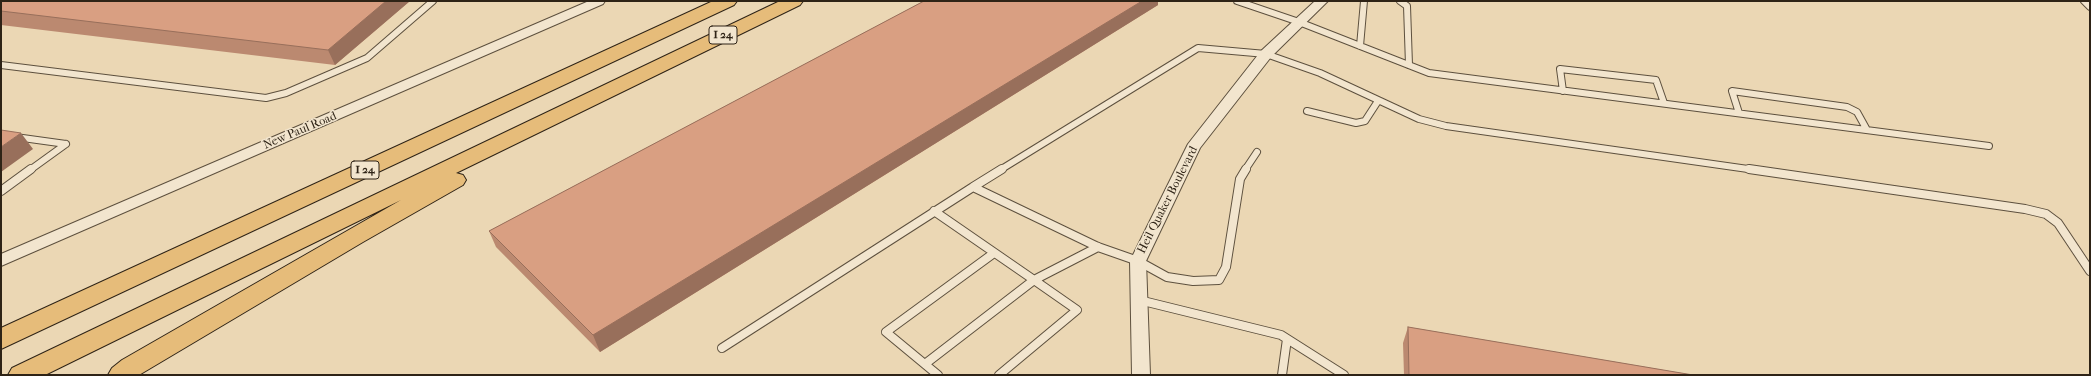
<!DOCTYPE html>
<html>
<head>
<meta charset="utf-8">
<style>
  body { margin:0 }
  #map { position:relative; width:2091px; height:376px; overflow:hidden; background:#ebd7b4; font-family:"IM FELL French Canon",serif }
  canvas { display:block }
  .frame { position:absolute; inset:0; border:2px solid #2e2316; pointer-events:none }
</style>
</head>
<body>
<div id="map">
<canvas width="2091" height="376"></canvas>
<div class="frame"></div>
</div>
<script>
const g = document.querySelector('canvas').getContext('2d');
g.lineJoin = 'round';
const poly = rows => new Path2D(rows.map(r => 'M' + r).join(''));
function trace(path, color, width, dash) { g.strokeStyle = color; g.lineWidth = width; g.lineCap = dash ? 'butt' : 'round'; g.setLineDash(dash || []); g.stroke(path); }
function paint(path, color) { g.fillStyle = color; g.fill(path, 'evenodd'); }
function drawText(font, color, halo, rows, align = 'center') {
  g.font = font + ' "IM FELL French Canon",serif'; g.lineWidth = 3; g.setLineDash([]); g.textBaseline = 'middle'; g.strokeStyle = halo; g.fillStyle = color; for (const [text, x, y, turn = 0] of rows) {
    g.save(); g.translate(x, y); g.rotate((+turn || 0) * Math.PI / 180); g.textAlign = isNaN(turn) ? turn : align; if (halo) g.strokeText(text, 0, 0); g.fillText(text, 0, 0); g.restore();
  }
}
const laneFar1 = poly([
  [1237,1,1299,22,1429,73,1989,146],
  [1400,1,1407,6,1409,65],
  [2084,1,2090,7],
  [1360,46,1364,1],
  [1,65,266,98,286,93,367,58,433,1],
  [1563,91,1560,69,1656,80,1664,103],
  [1307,111,1356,123,1365,121,1378,101],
  [1739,113,1732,91,1847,107,1857,112,1867,130],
  [1,135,66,144],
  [30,170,66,144],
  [1000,170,1198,48,1266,54,1320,73,1419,119,1446,126,1755,170],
  [1245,170,1257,152]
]);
const lane = poly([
  [1002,169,973,187,1098,247,1138,261,1167,277,1193,281,1219,280,1226,267,1240,179,1246,169],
  [1749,169,2025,209,2046,214,2058,223,2090,271],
  [1,191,31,169],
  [934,211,1034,280,1098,247],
  [1139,300,1281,335,1344,375],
  [722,348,973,187],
  [925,364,1034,280,1077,310,999,375],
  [938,375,886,332,994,253],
  [1282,375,1287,339]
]);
const street = poly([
  [589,1,605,1,603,4,1,266,1,254,589,1],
  [1315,1,1328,1,1271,57,1200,148,1146,261,1150,375,1132,375,1130,261,1188,144,1261,51,1315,1]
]);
const highway = poly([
  [713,1,737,1,734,5,1,349,1,328,713,1],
  [780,1,803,1,800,5,456,173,463,175,466,180,463,185,363,242,139,375,108,375,112,368,122,360,401,200,45,375,8,375,12,368,780,1]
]);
trace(laneFar1, '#5d503e', 8);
trace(lane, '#5d503e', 10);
trace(street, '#5d503e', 2);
trace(highway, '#2e2316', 2);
trace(laneFar1, '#f2e5ce', 6);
trace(lane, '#f2e5ce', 8);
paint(street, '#f2e5ce');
paint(highway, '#e6bc7a');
paint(poly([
  [1,1,410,1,335,65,1,25],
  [924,1,1158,1,1158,5,600,352,496,247,489,231],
  [1408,327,1693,375,1404,375,1403,343]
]), '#bb8970');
paint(poly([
  [386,1,410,1,335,65,328,50],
  [1142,1,1158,1,1158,5,600,352,593,335],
  [21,133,33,149,1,172,1,147]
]), '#986f5b');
const building = poly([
  [1,1,386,1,328,50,1,11,1,1],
  [924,1,1142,1,593,335,489,231,924,1],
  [1,130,21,133,1,147,1,130],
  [1408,327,1693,375,1409,375,1408,327]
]);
paint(building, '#d99f82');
trace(building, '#986f5b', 1);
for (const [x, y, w] of [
  [723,35,28],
  [365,170,28]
]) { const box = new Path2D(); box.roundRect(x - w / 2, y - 9, w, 18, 3); g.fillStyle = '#f2e5ce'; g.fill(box); trace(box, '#2e2316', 1); }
drawText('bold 11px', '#2e2316', null, [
  ["I 24",723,35],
  ["I 24",365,170]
]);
drawText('12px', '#2e2316', '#f2e5ce', [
  ["New Paul Road",300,131,-23],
  ["Heil Quaker Boulevard",1168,200,-63]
]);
</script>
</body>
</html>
